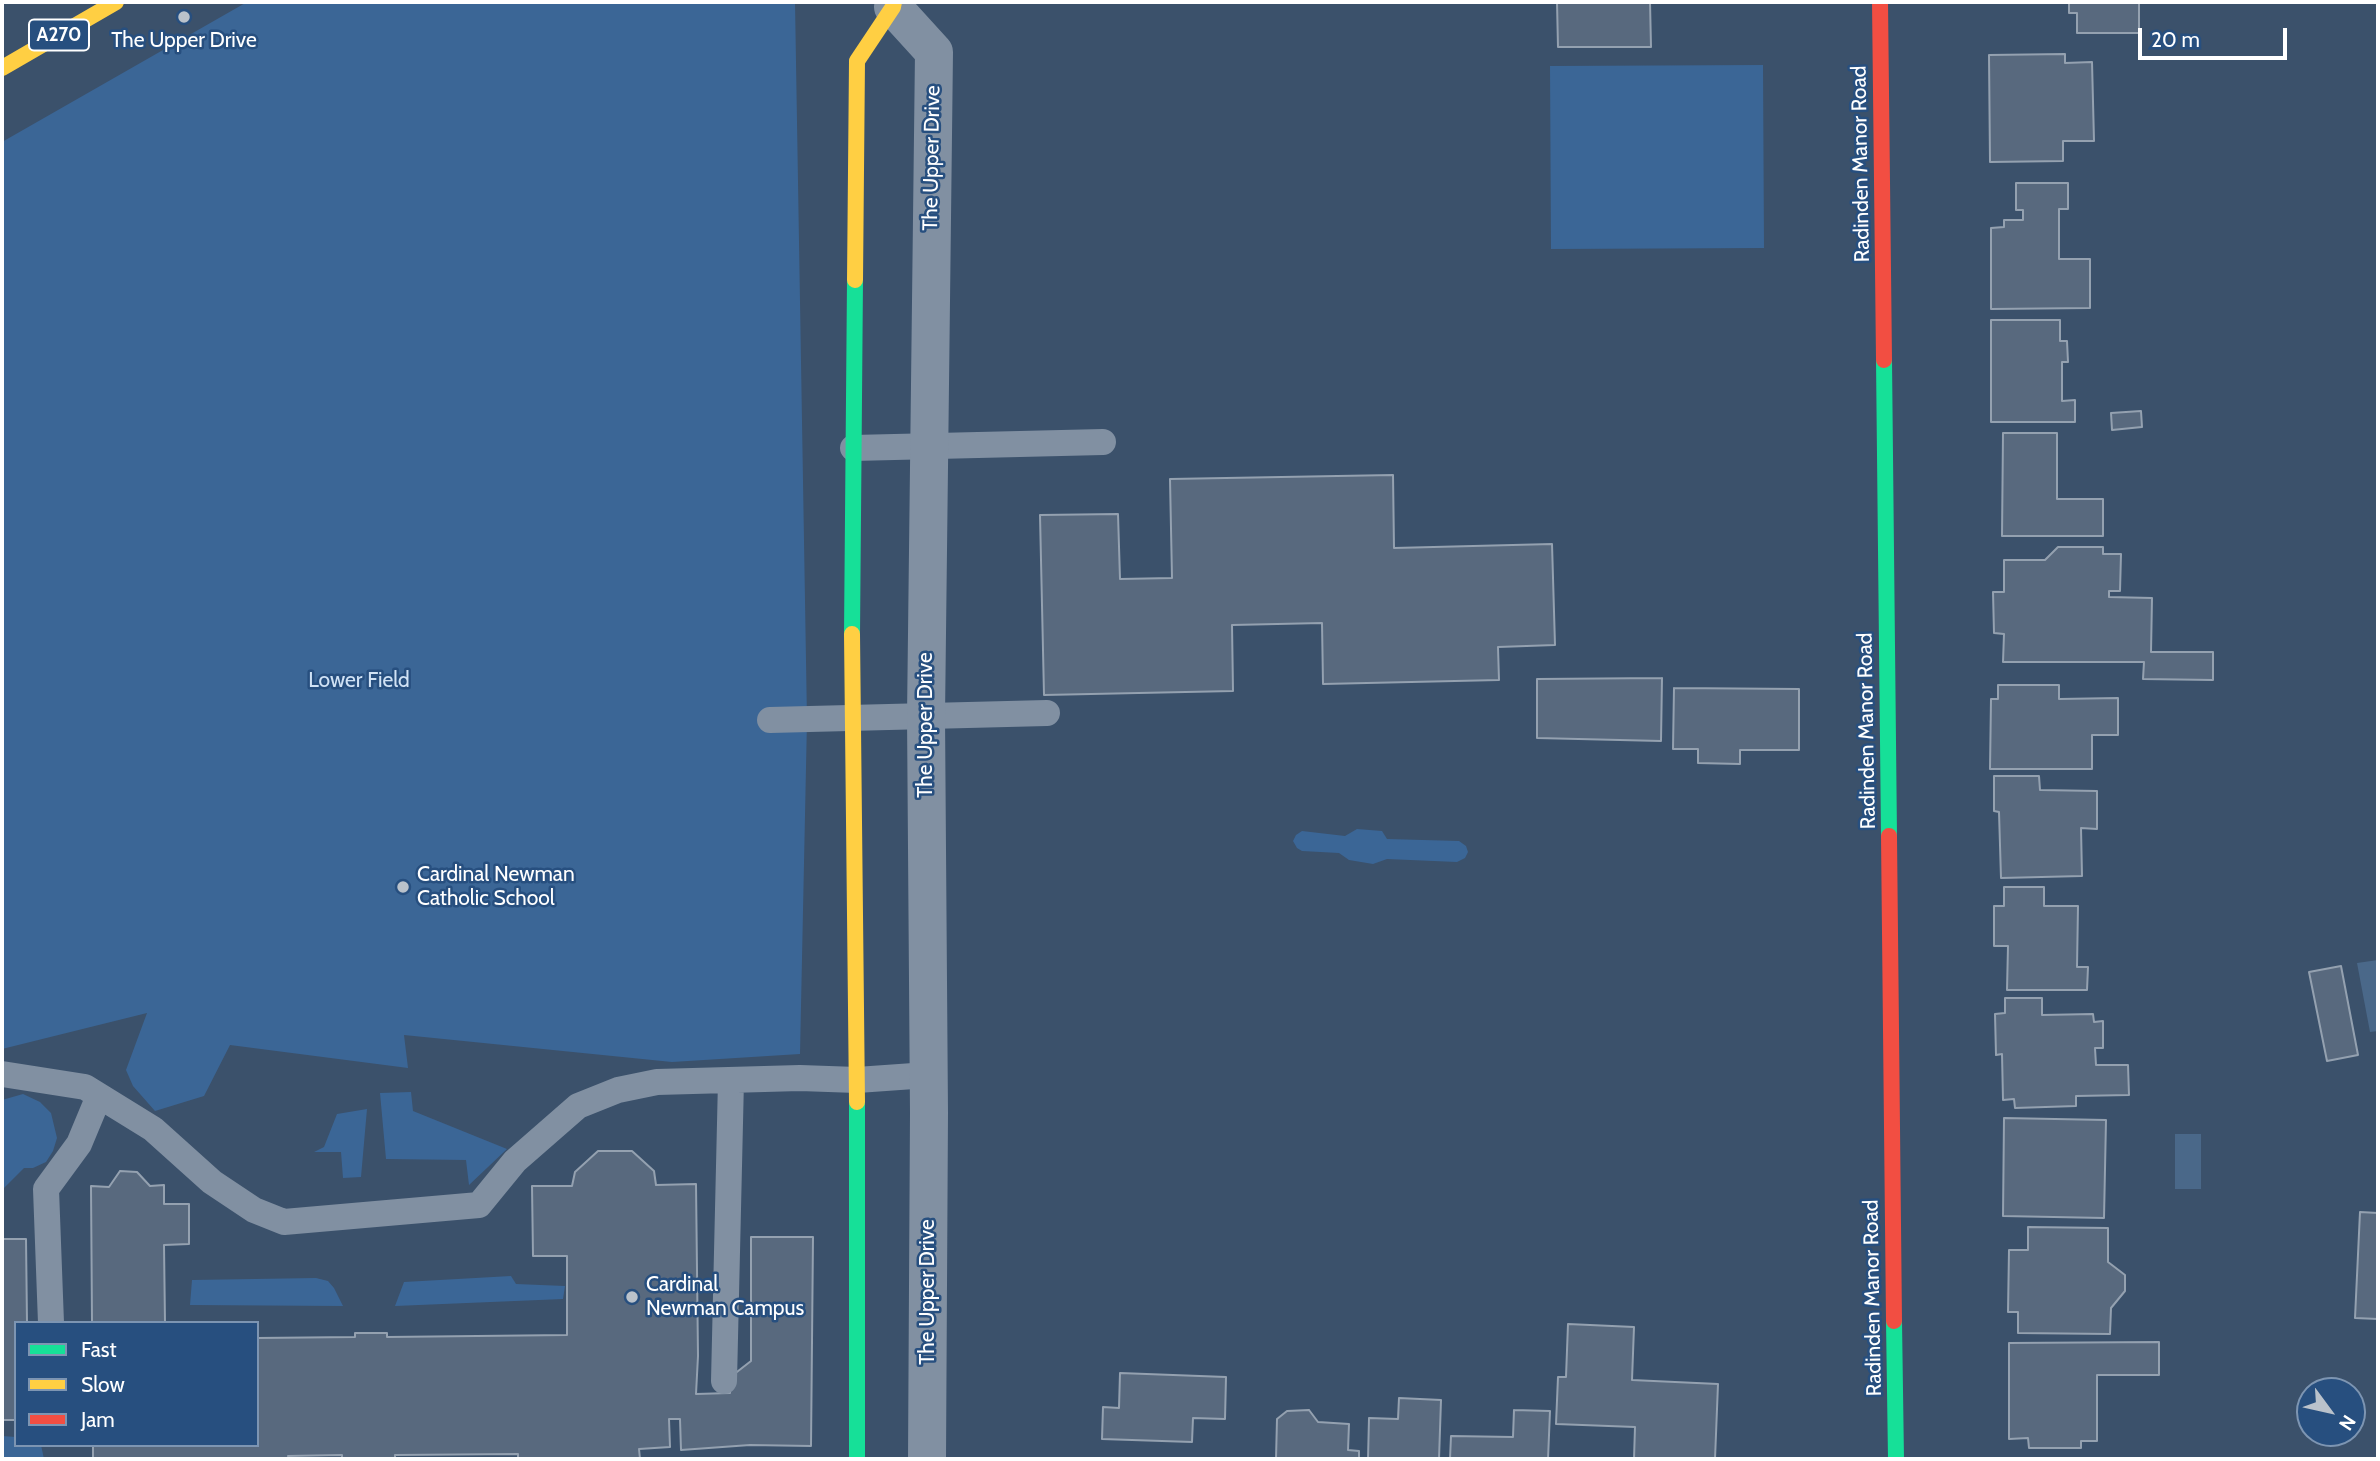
<!DOCTYPE html>
<html>
<head>
<meta charset="utf-8">
<style>
  body { margin:0 }
  #map { position:relative; width:2380px; height:1461px; overflow:hidden; background:#3b516b; font-family:Cabin,sans-serif }
  canvas { display:block }
  .frame { position:absolute; inset:0; border:4px solid #fff; pointer-events:none }
  .legend { position:absolute; left:14px; top:1321px; width:245px; height:126px; box-sizing:border-box; background:#274f7f; border:2px solid #7d95b2; margin:0; padding:9px 12px; list-style:none; font-size:21px; color:#fff }
  .legend li { display:flex; align-items:center; gap:14px; height:35px }
  .legend b { width:35px; border:2px solid #7d95b2 }
  .north { position:absolute; left:2296px; top:1377px; width:70px; height:70px; box-sizing:border-box; background:#274f7f; border:2px solid #7d95b2; border-radius:50%; rotate:123deg; font-size:19px; font-weight:700; line-height:28px; text-align:center; color:#fff }
  .north::after { content:''; display:block; margin:auto; width:24px; height:32px; background:#bac2cb; clip-path:polygon(50% 0,100% 100%,50% 72%,0 100%) }
  .scale { position:absolute; left:2138px; top:28px; width:149px; height:32px; box-sizing:border-box; border:4px solid #fff; border-top:0; padding-left:9px; font-size:21px; line-height:24px; white-space:nowrap; color:#fff; -webkit-text-stroke:5px #274f7f; paint-order:stroke }
</style>
</head>
<body>
<div id="map">
<canvas width="2380" height="1461"></canvas>
<div class="frame"></div>
<ul class="legend">
<li><b style="height:9px;background:#16e098"></b>Fast</li>
<li><b style="height:9px;background:#ffcf43"></b>Slow</li>
<li><b style="height:9px;background:#f24e42"></b>Jam</li>
</ul>
<div class="north">N</div>
<div class="scale">20 m</div>
</div>
<script>
const g = document.querySelector('canvas').getContext('2d');
g.lineJoin = 'round';
function paint(path, color) { g.fillStyle = color; g.fill(path, 'evenodd'); }
const poly = rows => new Path2D(rows.map(r => 'M' + r).join(''));
function trace(path, color, width, dash) { g.strokeStyle = color; g.lineWidth = width; g.lineCap = dash ? 'butt' : 'round'; g.setLineDash(dash || []); g.stroke(path); }
function drawText(font, color, halo, rows, align = 'center') {
  g.font = font + ' Cabin,sans-serif'; g.lineWidth = 5; g.setLineDash([]); g.textBaseline = 'middle'; g.strokeStyle = halo; g.fillStyle = color; for (const [text, x, y, turn = 0] of rows) {
    g.save(); g.translate(x, y); g.rotate((+turn || 0) * Math.PI / 180); g.textAlign = isNaN(turn) ? turn : align; if (halo) g.strokeText(text, 0, 0); g.fillText(text, 0, 0); g.restore();
  }
}
paint(poly([
  [247,2,795,2,807,720,800,1054,672,1062,404,1035,408,1068,230,1045,204,1096,155,1111,133,1086,126,1070,147,1013,2,1049,2,142],
  [1763,65,1764,248,1551,249,1550,66],
  [1357,829,1382,831,1387,839,1459,841,1466,846,1468,852,1465,858,1457,862,1387,859,1373,864,1349,860,1339,853,1302,851,1297,848,1293,841,1296,835,1302,831,1345,836],
  [411,1092,413,1111,507,1149,469,1185,466,1160,386,1159,380,1093],
  [23,1094,40,1102,51,1113,57,1138,53,1151,46,1162,33,1168,24,1168,2,1190,2,1100],
  [367,1109,361,1177,343,1178,341,1152,314,1152,324,1147,337,1114],
  [511,1276,516,1284,565,1286,563,1299,395,1306,404,1282],
  [316,1278,328,1281,334,1288,343,1306,190,1305,192,1280],
  [2,1436,16,1437,16,1445,41,1445,44,1459,2,1459]
]), '#3b6696');
paint(poly([
  [2378,960,2378,1031,2370,1032,2357,963],
  [2175,1134,2201,1134,2201,1189,2175,1189]
]), '#4a6889');
const building = poly([
  [1557,2,1650,2,1651,47,1558,47,1557,2],
  [2069,2,2139,2,2139,33,2077,33,2077,13,2069,13,2069,2],
  [2065,54,2065,63,2092,62,2094,141,2063,141,2063,161,1990,162,1989,55,2065,54],
  [2016,183,2068,183,2068,209,2059,209,2059,259,2090,259,2090,308,1991,309,1991,228,2004,227,2004,220,2023,220,2023,210,2016,210,2016,183],
  [1991,320,2060,320,2060,341,2067,341,2068,362,2062,362,2062,401,2075,400,2075,422,1991,422,1991,320],
  [2141,411,2142,427,2112,430,2111,413,2141,411],
  [2003,433,2057,433,2057,499,2103,499,2103,536,2002,536,2003,433],
  [1393,475,1394,548,1552,544,1555,645,1498,647,1499,680,1323,684,1322,623,1232,625,1233,691,1044,695,1040,515,1118,514,1120,579,1172,578,1170,479,1393,475],
  [2058,547,2103,547,2103,554,2121,554,2120,591,2109,591,2109,597,2152,598,2151,652,2213,652,2213,680,2143,679,2144,662,2003,662,2004,634,1994,633,1993,592,2004,592,2004,560,2045,560,2058,547],
  [1662,678,1661,741,1537,738,1537,679,1662,678],
  [1998,685,2059,685,2059,699,2118,698,2118,735,2092,735,2092,769,1990,769,1991,699,1998,699,1998,685],
  [1674,688,1799,689,1799,750,1740,750,1740,764,1698,763,1698,749,1673,749,1674,688],
  [1994,776,2039,776,2040,790,2097,791,2097,829,2081,828,2082,876,2001,878,1999,812,1994,811,1994,776],
  [2004,887,2044,887,2044,906,2078,906,2077,967,2088,967,2087,990,2007,990,2008,946,1994,946,1994,906,2004,906,2004,887],
  [2341,966,2358,1055,2327,1061,2309,972,2341,966],
  [2005,998,2042,998,2042,1015,2093,1014,2094,1022,2103,1021,2103,1048,2095,1048,2096,1065,2128,1065,2129,1095,2076,1096,2076,1106,2015,1108,2014,1099,2003,1100,2002,1054,1996,1055,1995,1014,2005,1013,2005,998],
  [2004,1118,2106,1120,2104,1218,2003,1216,2004,1118],
  [598,1151,632,1151,654,1171,656,1185,696,1184,698,1356,696,1394,730,1393,730,1383,733,1375,751,1361,751,1237,813,1237,811,1446,750,1445,681,1450,680,1419,669,1419,670,1447,639,1449,640,1459,518,1459,518,1454,395,1455,395,1459,342,1459,342,1455,288,1456,289,1459,93,1458,93,1445,257,1445,257,1338,355,1337,355,1333,387,1333,387,1337,567,1335,567,1256,533,1256,532,1186,572,1186,575,1172,598,1151],
  [120,1171,137,1172,150,1186,164,1185,164,1204,189,1204,189,1244,164,1245,165,1323,92,1323,91,1186,109,1187,120,1171],
  [2360,1212,2378,1213,2378,1319,2355,1318,2360,1212],
  [2028,1227,2108,1228,2108,1262,2125,1275,2125,1291,2111,1308,2110,1334,2018,1333,2018,1312,2008,1312,2009,1250,2028,1250,2028,1227],
  [2,1239,26,1239,27,1323,16,1323,16,1420,2,1420,2,1239],
  [1568,1324,1634,1327,1632,1380,1718,1384,1715,1459,1634,1459,1635,1427,1556,1424,1558,1377,1566,1377,1568,1324],
  [2159,1342,2159,1375,2097,1375,2097,1441,2081,1441,2081,1448,2029,1448,2028,1438,2009,1439,2009,1343,2159,1342],
  [1120,1373,1226,1377,1225,1419,1193,1418,1192,1442,1102,1439,1103,1407,1119,1408,1120,1373],
  [1399,1398,1441,1400,1439,1459,1368,1459,1369,1418,1398,1419,1399,1398],
  [1309,1410,1318,1422,1349,1424,1348,1450,1359,1451,1359,1459,1276,1459,1277,1419,1287,1411,1309,1410],
  [1514,1410,1550,1411,1548,1459,1450,1459,1451,1436,1513,1437,1514,1410]
]);
paint(building, '#58697e');
trace(building, '#94a1b0', 2);
trace(poly([
  [853,448,1103,442],
  [770,720,1047,713],
  [2,1074,85,1087,153,1129,212,1182,254,1210,284,1222,479,1205,515,1161,578,1106,618,1090,657,1082,800,1078,857,1080,928,1075],
  [51,1323,46,1189,79,1144,99,1096],
  [724,1381,731,1080]
]), '#8190a2', 26);
trace(poly([
  [893,7,934,52,926,716,929,1113,927,1459]
]), '#8190a2', 38);
trace(poly([
  [1884,360,1889,836],
  [852,634,855,280],
  [857,1102,857,1459],
  [1894,1321,1896,1459]
]), '#16e098', 16);
trace(poly([
  [2,68,116,2],
  [855,280,857,61,893,7,894,2],
  [852,634,857,1102]
]), '#ffcf43', 16);
trace(poly([
  [1880,2,1884,360],
  [1889,836,1894,1321]
]), '#f24e42', 16);
for (const [x, y, r, color] of [
  [184,17,7,"#bac2cb"],
  [403,887,7,"#bac2cb"],
  [632,1297,7,"#bac2cb"]
]) { const dot = new Path2D(); dot.arc(x, y, r, 0, 2 * Math.PI); g.fillStyle = color; g.fill(dot); trace(dot, '#274f7f', 2.5); }
for (const [x, y, w] of [
  [59,35,60]
]) { const box = new Path2D(); box.roundRect(x - w / 2, y - 15.5, w, 31, 5); g.fillStyle = '#274f7f'; g.fill(box); trace(box, '#fff', 2); }
drawText('bold 19px', '#fff', null, [
  ["A270",59,35]
]);
drawText('21px', '#fff', '#274f7f', [
  ["The Upper Drive",184,41,"center"],
  ["Cardinal Newman",417,875],
  ["Catholic School",417,899],
  ["Cardinal",646,1285],
  ["Newman Campus",646,1309]
], 'left');
drawText('21px', '#fff', '#274f7f', [
  ["The Upper Drive",932,158,-89],
  ["Radinden Manor Road",1861,164,-91],
  ["The Upper Drive",926,725,-90],
  ["Radinden Manor Road",1867,731,-91],
  ["The Upper Drive",928,1292,-90],
  ["Radinden Manor Road",1873,1298,-91]
]);
drawText('21px', '#d0e2f5', '#274f7f', [
  ["Lower Field",359,681]
]);
</script>
</body>
</html>
